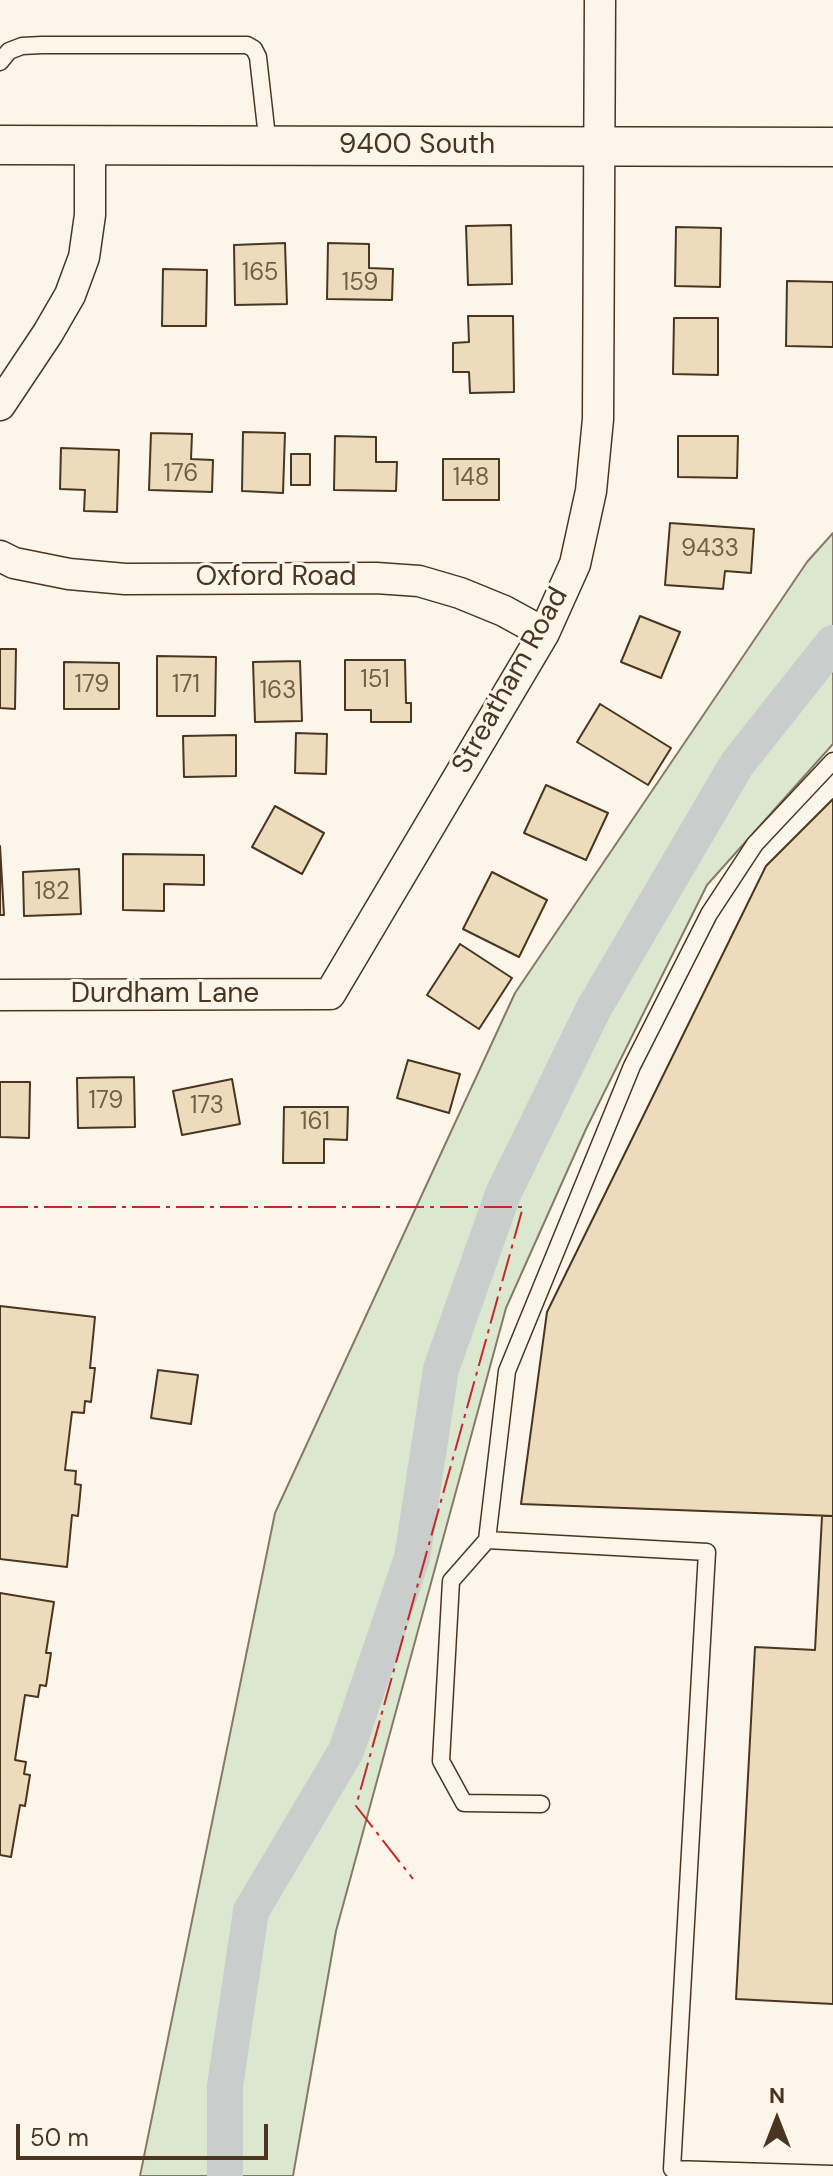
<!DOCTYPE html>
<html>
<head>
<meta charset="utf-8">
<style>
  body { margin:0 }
  #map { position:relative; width:833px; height:2176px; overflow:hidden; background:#fbf6e9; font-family:"DM Sans",sans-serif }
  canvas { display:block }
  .north { position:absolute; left:737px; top:2080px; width:80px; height:80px; -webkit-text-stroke:6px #fbf6e9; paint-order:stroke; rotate:0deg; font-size:22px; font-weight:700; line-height:32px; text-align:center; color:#4a3520 }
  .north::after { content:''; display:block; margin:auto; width:28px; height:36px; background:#4a3520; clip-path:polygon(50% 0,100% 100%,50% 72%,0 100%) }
  .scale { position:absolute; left:16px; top:2124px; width:252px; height:36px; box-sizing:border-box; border:4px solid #4a3520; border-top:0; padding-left:10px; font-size:24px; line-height:28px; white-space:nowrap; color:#4a3520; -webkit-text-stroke:6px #fbf6e9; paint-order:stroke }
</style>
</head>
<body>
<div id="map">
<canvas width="833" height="2176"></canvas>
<div class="north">N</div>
<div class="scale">50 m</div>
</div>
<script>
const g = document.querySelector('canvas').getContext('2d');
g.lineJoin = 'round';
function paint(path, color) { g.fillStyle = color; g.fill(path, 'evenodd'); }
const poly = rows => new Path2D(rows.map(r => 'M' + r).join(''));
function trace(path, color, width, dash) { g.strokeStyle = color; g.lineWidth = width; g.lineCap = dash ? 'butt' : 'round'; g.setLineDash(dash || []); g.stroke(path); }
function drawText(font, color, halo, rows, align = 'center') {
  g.font = font + ' "DM Sans",sans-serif'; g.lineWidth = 6; g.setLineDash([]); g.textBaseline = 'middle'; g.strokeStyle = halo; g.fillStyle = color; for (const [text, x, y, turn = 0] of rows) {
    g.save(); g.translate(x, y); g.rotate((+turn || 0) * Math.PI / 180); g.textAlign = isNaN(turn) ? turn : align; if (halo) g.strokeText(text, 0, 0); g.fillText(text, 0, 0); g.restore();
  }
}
const green = poly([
  [833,533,833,744,707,885,586,1129,506,1308,336,1931,293,2176,140,2176,275,1513,515,993,807,562,833,533]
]);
paint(green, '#dce7d0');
trace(green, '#887966', 2);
trace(poly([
  [225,2176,225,2086,251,1911,346,1751,412,1558,441,1369,503,1194,594,1008,737,764,833,643]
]), '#c9cecd', 36);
const building = poly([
  [511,225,512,284,468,285,466,226,511,225],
  [676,227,721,228,720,287,675,286,676,227],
  [285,243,287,304,235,305,234,245,285,243],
  [328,243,369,244,369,268,393,269,392,300,327,299,328,243],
  [163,269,207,270,206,326,162,326,163,269],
  [787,281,833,282,833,347,786,346,787,281],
  [468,316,513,316,514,392,470,393,469,372,453,372,453,343,469,342,468,316],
  [674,318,718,318,718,375,673,374,674,318],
  [243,432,285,433,283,493,242,491,243,432],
  [151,433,192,434,191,459,213,460,212,492,149,490,151,433],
  [335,436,376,437,376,462,397,462,396,491,334,490,335,436],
  [678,436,738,436,737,478,678,477,678,436],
  [61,448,119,450,117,512,84,511,85,490,60,489,61,448],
  [291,454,310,454,310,485,291,485,291,454],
  [443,459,499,459,499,500,443,500,443,459],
  [670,523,754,529,751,573,725,571,723,589,665,585,670,523],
  [640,616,680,632,661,678,621,662,640,616],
  [0,649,16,649,15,709,0,708,0,649],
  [157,656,216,657,215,716,157,716,157,656],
  [345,660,405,660,406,703,411,703,411,722,371,722,371,710,345,710,345,660],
  [300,661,302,721,255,722,253,662,300,661],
  [64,662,119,663,119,709,64,709,64,662],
  [600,704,671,748,648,785,577,742,600,704],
  [296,733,327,734,326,774,295,773,296,733],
  [236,735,236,776,184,777,183,736,236,735],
  [546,785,608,813,586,860,524,833,546,785],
  [833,799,833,1516,521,1504,547,1312,766,866,833,799],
  [275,806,324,833,302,874,252,847,275,806],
  [0,846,4,915,0,915,0,846],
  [123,854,204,855,204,885,164,884,164,911,123,910,123,854],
  [79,869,81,914,24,916,23,872,79,869],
  [492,872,547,900,519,957,463,929,492,872],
  [460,944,512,978,479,1029,427,995,460,944],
  [408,1060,460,1074,449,1113,397,1098,408,1060],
  [134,1077,135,1127,78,1128,77,1078,134,1077],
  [232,1079,240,1124,182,1135,173,1091,232,1079],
  [0,1082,30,1082,29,1138,0,1137,0,1082],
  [284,1107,348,1107,347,1140,324,1139,324,1163,283,1163,284,1107],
  [0,1306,95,1317,90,1368,95,1368,91,1402,85,1401,84,1413,72,1412,65,1470,76,1471,75,1484,81,1485,78,1516,72,1515,67,1567,0,1559,0,1306],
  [158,1370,198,1375,191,1424,151,1418,158,1370],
  [822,1516,833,1516,833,2004,736,1999,755,1647,815,1650,822,1516],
  [0,1593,54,1602,46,1653,51,1653,46,1686,40,1685,38,1697,25,1695,15,1760,26,1762,24,1774,30,1775,25,1806,20,1805,11,1857,0,1855,0,1593]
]);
paint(building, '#ecdcbc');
trace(building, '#4a3520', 2);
const service = poly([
  [0,62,9,51,22,46,42,45,247,45,254,49,258,57,268,146],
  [487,1540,707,1552,672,2169,833,2174],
  [541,1804,464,1803,441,1761,451,1581,487,1540,507,1371,632,1066,709,914,755,844,833,761]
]);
const minor = poly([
  [0,405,48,333,70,295,84,257,90,215,90,146],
  [0,556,14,563,69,574,125,579,376,578,419,581,460,593,504,611,544,633],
  [0,995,330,994,544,633,575,564,591,491,598,419,600,0]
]);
const tertiary = poly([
  [0,145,833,147]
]);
trace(service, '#4a3520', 19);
trace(minor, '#4a3520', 33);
trace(tertiary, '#4a3520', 41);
trace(service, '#fbf6e9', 16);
trace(minor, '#fbf6e9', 30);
trace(tertiary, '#fbf6e9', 38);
trace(poly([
  [0,1207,523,1207,356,1806,413,1879]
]), '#c62828', 2, [28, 6, 4, 6]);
drawText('24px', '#725f47', null, [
  ["165",260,274],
  ["159",360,284],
  ["176",181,475],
  ["148",471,479],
  ["9433",710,550],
  ["151",375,681],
  ["179",92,686],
  ["171",186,686],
  ["163",278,692],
  ["182",52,893],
  ["179",106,1102],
  ["173",207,1107],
  ["161",315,1123]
]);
drawText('28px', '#4a3520', '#fbf6e9', [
  ["9400 South",417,146],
  ["Oxford Road",276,578],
  ["Streatham Road",511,681,-61],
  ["Durdham Lane",165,995]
]);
</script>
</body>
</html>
